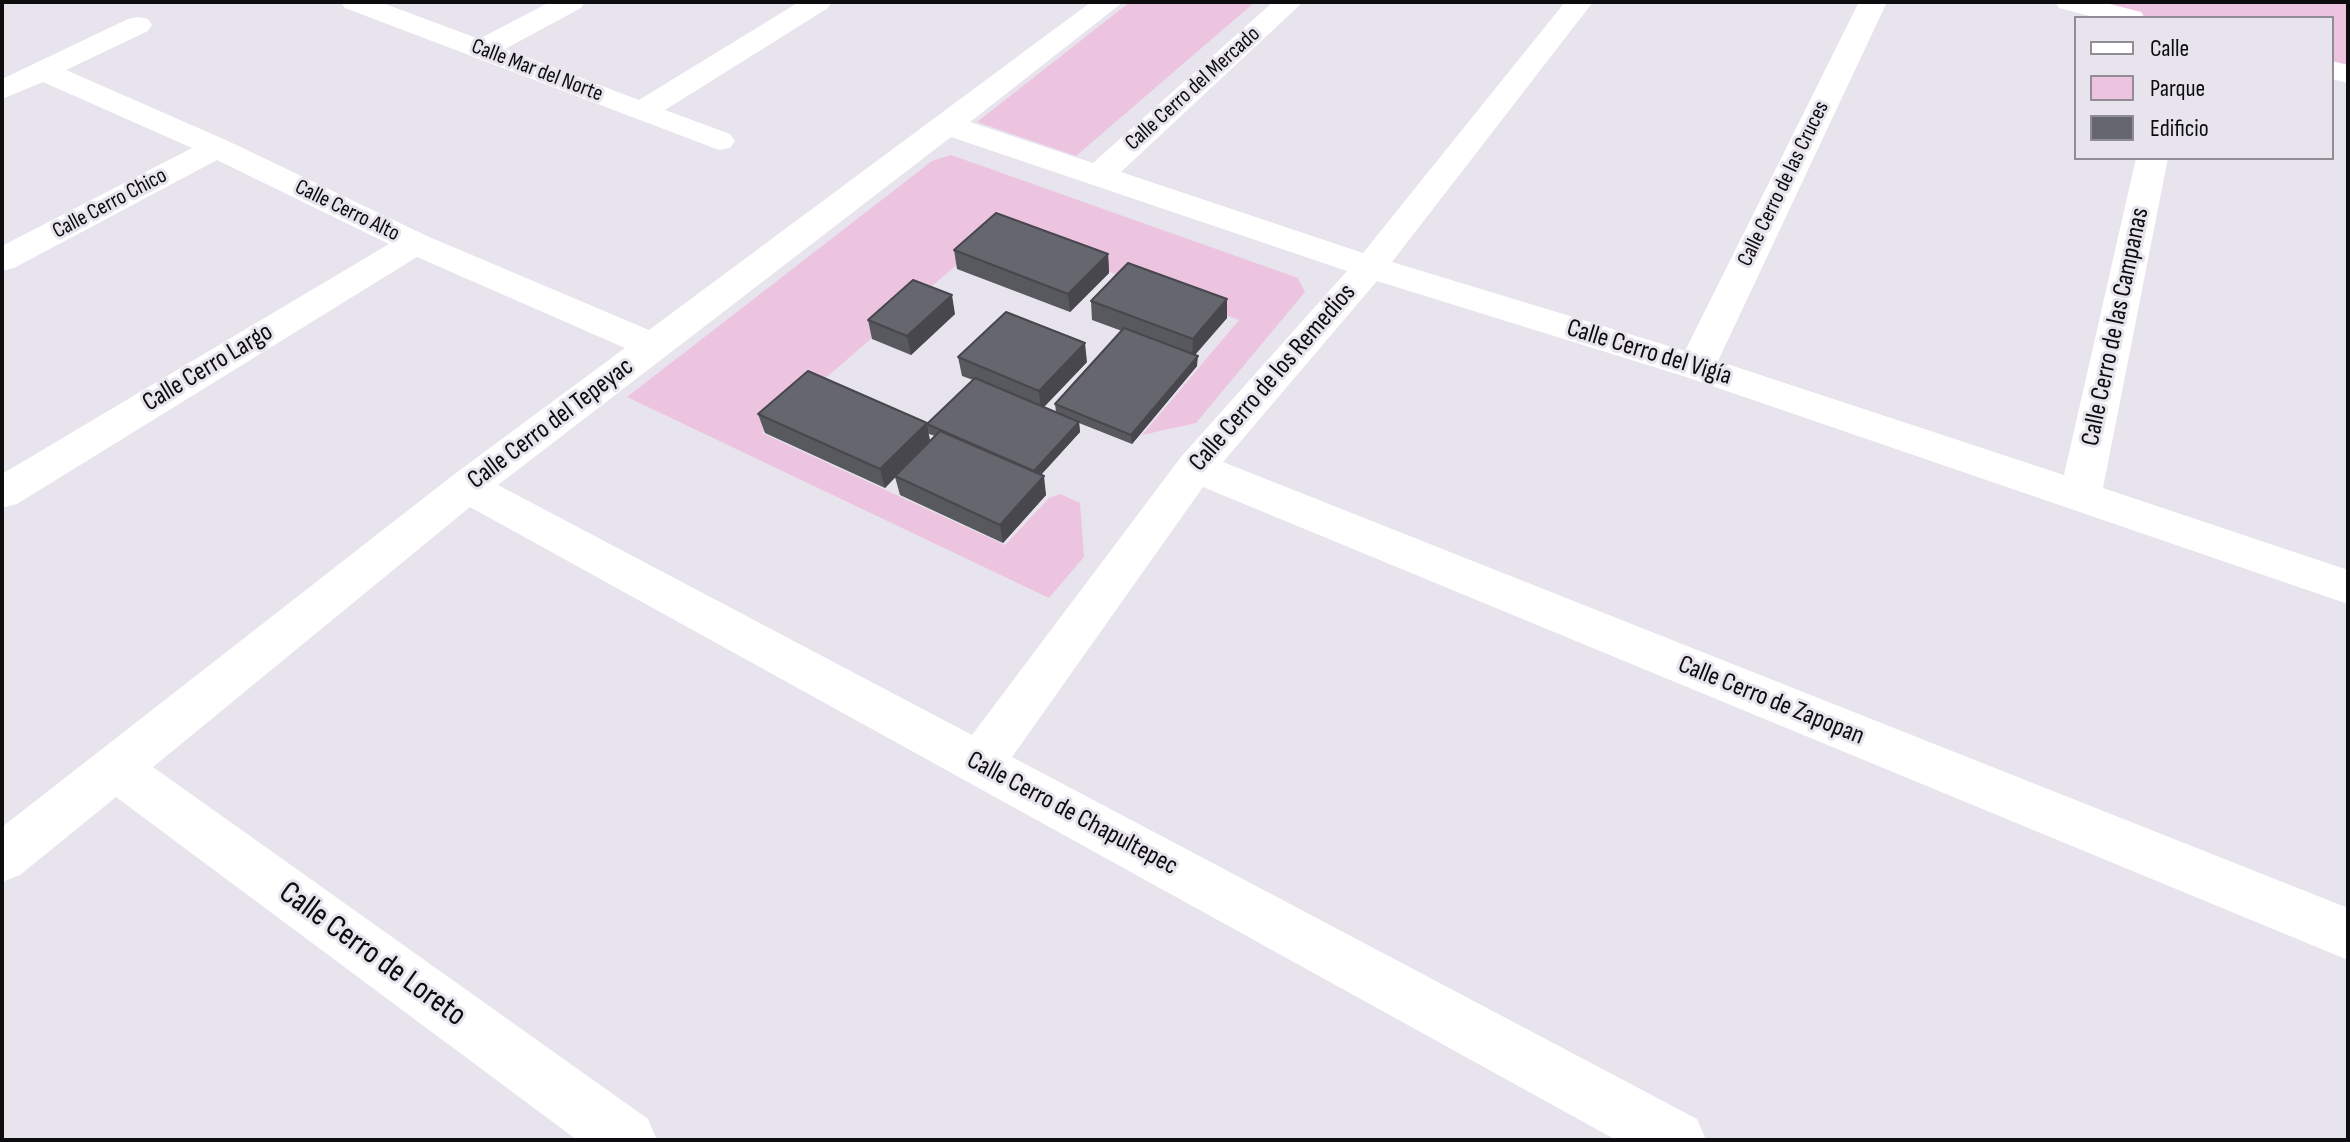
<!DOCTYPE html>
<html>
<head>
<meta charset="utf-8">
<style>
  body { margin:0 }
  #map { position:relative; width:2350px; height:1142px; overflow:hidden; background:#e7e4ed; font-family:"Sofia Sans Condensed",sans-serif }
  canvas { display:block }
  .frame { position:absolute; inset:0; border:4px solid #0d0c0f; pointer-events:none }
  .legend { position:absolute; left:2074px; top:16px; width:260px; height:144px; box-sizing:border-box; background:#e7e4ed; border:2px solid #908e94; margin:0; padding:10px 14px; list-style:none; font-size:24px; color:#0d0c0f }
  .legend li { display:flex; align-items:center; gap:16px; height:40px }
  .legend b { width:40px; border:2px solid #908e94 }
</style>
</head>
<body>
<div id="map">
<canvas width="2350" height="1142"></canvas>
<div class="frame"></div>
<ul class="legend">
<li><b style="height:10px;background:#fff"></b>Calle</li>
<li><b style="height:22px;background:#edc4e0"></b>Parque</li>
<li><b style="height:22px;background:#66666e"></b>Edificio</li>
</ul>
</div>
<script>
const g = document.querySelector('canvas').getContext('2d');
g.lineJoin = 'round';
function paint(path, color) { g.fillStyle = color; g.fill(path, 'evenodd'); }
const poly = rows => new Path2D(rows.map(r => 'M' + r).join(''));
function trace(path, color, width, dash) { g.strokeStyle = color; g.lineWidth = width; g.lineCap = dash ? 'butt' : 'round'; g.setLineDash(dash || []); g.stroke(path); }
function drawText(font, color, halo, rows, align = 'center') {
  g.font = font + ' "Sofia Sans Condensed",sans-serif'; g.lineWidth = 6; g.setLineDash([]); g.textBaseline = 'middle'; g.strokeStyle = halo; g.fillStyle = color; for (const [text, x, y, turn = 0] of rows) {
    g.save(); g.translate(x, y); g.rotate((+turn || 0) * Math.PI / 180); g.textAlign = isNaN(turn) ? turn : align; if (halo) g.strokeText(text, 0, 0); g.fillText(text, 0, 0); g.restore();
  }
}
paint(poly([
  [1130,2,1255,2,1076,156,977,122],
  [2072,2,2348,2,2348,74,2332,70,2332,18,2133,18],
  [951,155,1298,278,1305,292,1196,423,1142,435,1239,320,997,230,762,433,1005,545,1049,498,1060,494,1080,503,1084,557,1049,598,627,397,932,161]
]), '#edc4e0');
paint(poly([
  [341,2,380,2,479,39,550,2,585,2,581,8,505,49,639,100,799,2,832,2,828,8,665,110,730,134,735,141,730,148,719,150,345,8,341,2],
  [1091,2,1123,2,970,122,1093,163,1273,2,1303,2,1121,172,1363,253,1565,2,1593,2,1392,262,1685,351,1859,2,1887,2,1718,361,2064,475,2136,158,2168,158,2103,488,2348,570,2348,604,1683,376,1377,281,1223,462,2348,908,2348,960,1203,487,1012,757,1697,1119,1706,1140,1616,1140,470,507,153,767,648,1119,657,1140,577,1140,116,797,20,875,2,882,2,827,452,476,625,348,417,257,17,504,2,508,2,474,389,244,217,160,14,268,2,271,2,246,192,148,43,82,2,99,2,79,128,19,138,17,148,19,152,25,148,31,66,70,228,141,427,236,649,330,1091,2],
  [951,137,1347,271,1181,457,972,735,498,485,951,137],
  [2055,2,2102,2,2141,12,2145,18,2098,18,2059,8,2055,2],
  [2332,61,2348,65,2348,83,2332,79,2332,61]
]), '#fff');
paint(poly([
  [954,250,1108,254,1109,273,1070,312,957,269],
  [1227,299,1227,318,1195,355,1197,366,1132,444,1079,423,1080,432,1041,475,1046,495,1003,543,900,495,895,477,885,488,765,433,758,414,927,423,930,441,935,436,929,434,927,424,973,380,962,376,958,357,1087,362,1044,407,1056,412,1055,404,1122,331,1092,320,1091,301],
  [955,314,911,355,872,339,868,320]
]), '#58585f');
paint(poly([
  [1108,254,1109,273,1070,312,1068,294],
  [952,295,955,314,911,355,907,336],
  [1227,299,1227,318,1192,358,1193,339],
  [1085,343,1087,362,1041,410,1039,391],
  [1198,356,1197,366,1132,444,1131,435],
  [1079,422,1080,432,1035,481,1034,471],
  [927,423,930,442,885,488,880,469],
  [1044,476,1046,495,1003,543,1000,525]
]), '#47474d');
const building = poly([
  [996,213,1108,254,1068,294,954,250,996,213],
  [1128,263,1227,299,1193,339,1091,301,1128,263],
  [913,280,952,295,907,336,868,320,913,280],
  [1006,312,1085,343,1039,391,958,357,1006,312],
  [1124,328,1198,356,1131,435,1055,404,1124,328],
  [808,371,927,423,880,469,758,414,808,371],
  [975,378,1079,422,1034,471,927,424,975,378],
  [940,431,1044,476,1000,525,895,476,940,431]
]);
paint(building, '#66666e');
trace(building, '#47474d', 2);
drawText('22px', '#0d0c0f', '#e7e4ed', [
  ["Calle Mar del Norte",537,71,21],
  ["Calle Cerro del Mercado",1193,89,-42],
  ["Calle Cerro de las Cruces",1784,184,-64],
  ["Calle Cerro Chico",110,204,-28],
  ["Calle Cerro Alto",347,211,26]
]);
drawText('26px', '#0d0c0f', '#e7e4ed', [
  ["Calle Cerro de las Campanas",2116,327,-78],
  ["Calle Cerro del Vigía",1649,353,17],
  ["Calle Cerro Largo",208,368,-31],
  ["Calle Cerro de los Remedios",1273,378,-49],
  ["Calle Cerro del Tepeyac",551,424,-37],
  ["Calle Cerro de Zapopan",1771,701,22],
  ["Calle Cerro de Chapultepec",1072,814,28]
]);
drawText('32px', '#0d0c0f', '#e7e4ed', [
  ["Calle Cerro de Loreto",372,955,36]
]);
</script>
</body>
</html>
